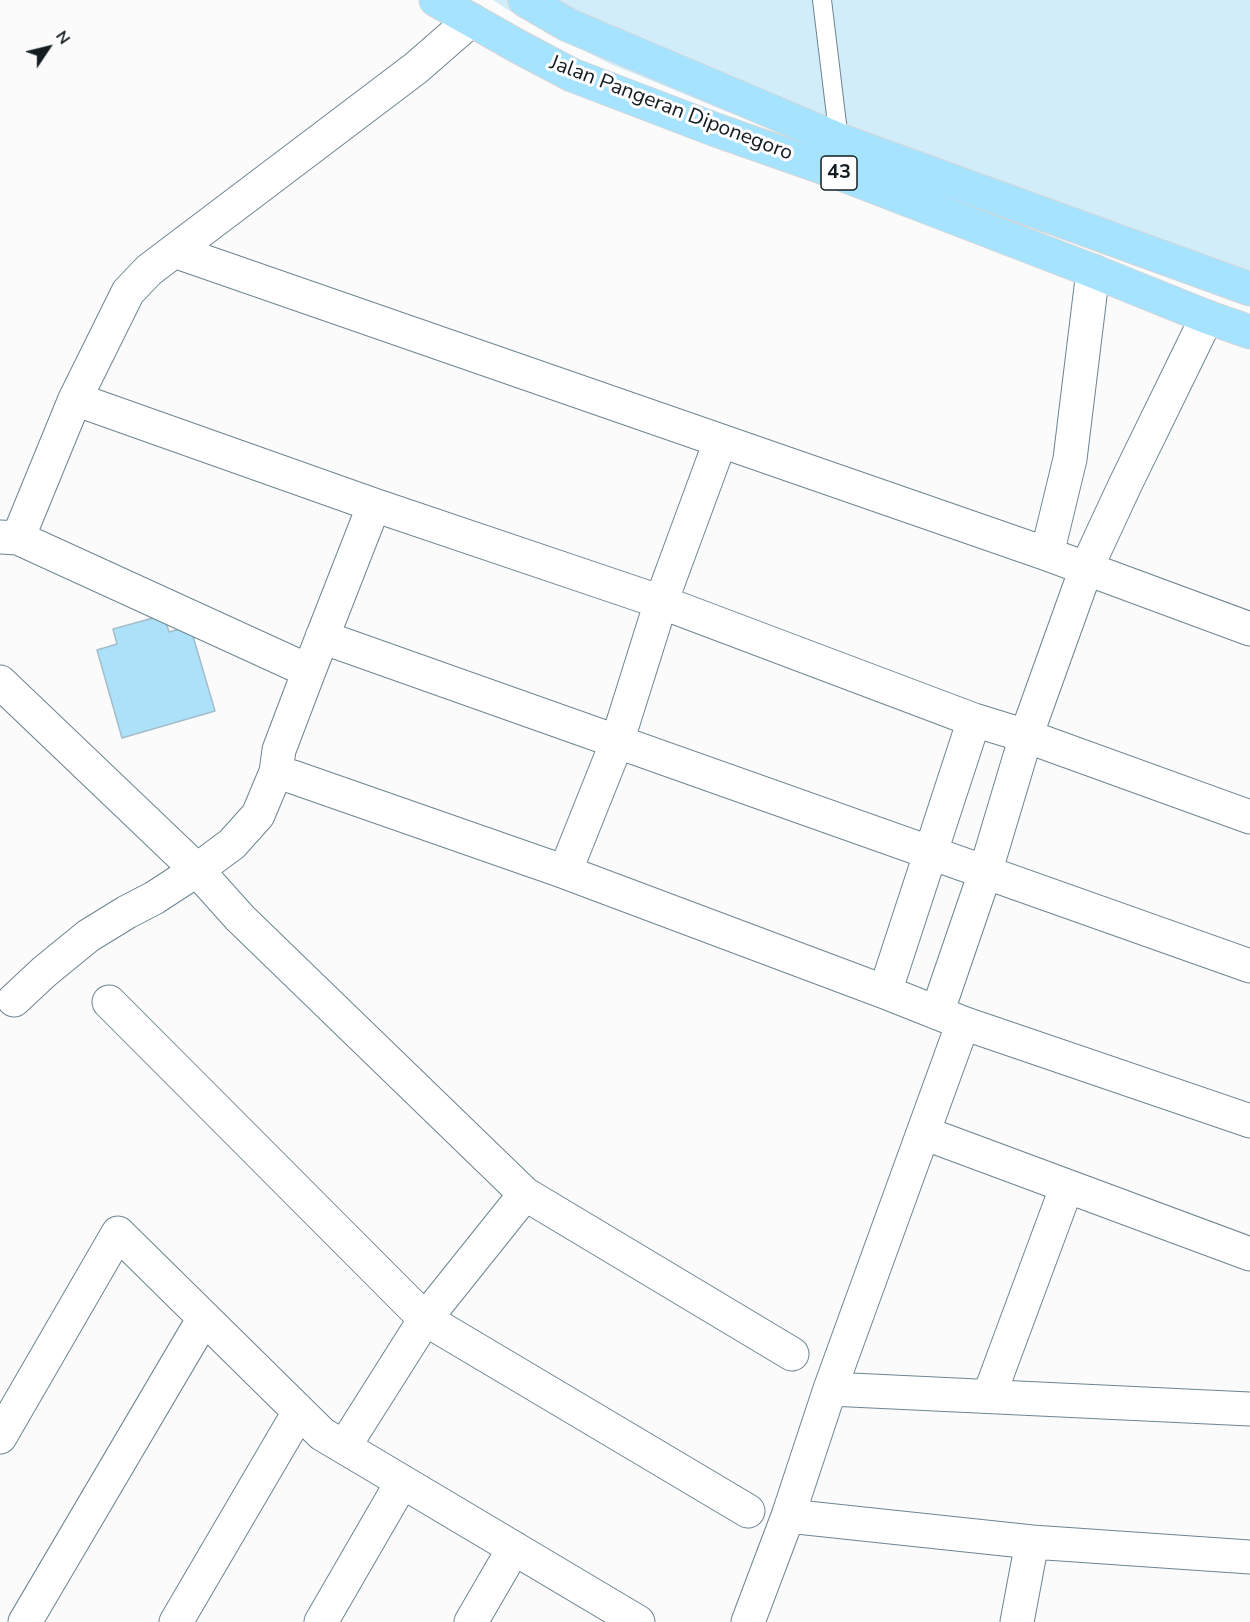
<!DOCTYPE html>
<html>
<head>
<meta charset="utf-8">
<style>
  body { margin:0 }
  #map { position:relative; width:1250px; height:1622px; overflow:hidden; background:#fbfbfb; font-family:"Nunito Sans",sans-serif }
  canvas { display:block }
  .north { position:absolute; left:18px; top:18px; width:60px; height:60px; -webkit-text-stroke:4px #fff; paint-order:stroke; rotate:55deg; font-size:16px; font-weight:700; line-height:24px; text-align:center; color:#131d22 }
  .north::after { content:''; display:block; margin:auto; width:21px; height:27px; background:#131d22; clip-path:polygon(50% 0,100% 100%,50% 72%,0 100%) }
</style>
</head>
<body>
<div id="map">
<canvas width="1250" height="1622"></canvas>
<div class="north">N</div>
</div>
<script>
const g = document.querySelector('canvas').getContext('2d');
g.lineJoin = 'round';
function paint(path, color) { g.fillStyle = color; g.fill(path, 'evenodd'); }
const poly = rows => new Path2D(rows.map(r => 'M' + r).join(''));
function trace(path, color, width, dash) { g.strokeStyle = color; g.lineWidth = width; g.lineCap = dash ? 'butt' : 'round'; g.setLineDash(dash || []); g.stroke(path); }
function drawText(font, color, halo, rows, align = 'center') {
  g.font = font + ' "Nunito Sans",sans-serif'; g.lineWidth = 6; g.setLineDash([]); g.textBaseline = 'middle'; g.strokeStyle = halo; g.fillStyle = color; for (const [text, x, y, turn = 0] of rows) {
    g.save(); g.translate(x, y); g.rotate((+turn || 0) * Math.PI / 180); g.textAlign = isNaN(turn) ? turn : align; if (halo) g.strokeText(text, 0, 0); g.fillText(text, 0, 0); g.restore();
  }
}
paint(poly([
  [493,0,1250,0,1250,302,723,110,608,63,510,11]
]), '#d1edfa');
const building = poly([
  [164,615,169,632,190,626,215,711,122,738,97,650,117,644,113,629,164,615]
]);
paint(building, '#ade1f9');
trace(building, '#a3bdca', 1.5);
const service = poly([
  [822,0,839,140]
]);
const minor = poly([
  [174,251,1047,554,1250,629],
  [75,399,374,505,661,602,974,720,1026,736,1250,817],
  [374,505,309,671,279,750,276,772,293,777,565,872,885,992,963,1023,1250,1121],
  [0,537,18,538,309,671],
  [18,538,75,399,128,292,149,270,416,68,471,20],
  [1047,554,1070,459,1093,271],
  [322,637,1250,966],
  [0,682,197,870,240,918,525,1194],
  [565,872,617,742,661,602,720,442],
  [885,992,974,720],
  [14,1000,44,972,88,936,127,912,154,898,197,870,232,844,258,815,276,772],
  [109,1002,425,1319,525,1194,792,1354],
  [937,1013,985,873,1026,736,1086,569,1125,485,1207,317],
  [924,1133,1250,1254],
  [830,1389,1250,1409],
  [989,1396,1067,1186],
  [0,1437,118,1233,322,1434,638,1622],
  [344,1447,425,1319,748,1511],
  [788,1516,1032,1542,1250,1557],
  [25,1622,204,1318],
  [176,1622,299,1412],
  [321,1622,402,1482],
  [471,1622,514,1548],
  [748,1622,788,1516,830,1389,963,1023],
  [1017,1622,1032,1542]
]);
const trunk = poly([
  [436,0,519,47,572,75,716,130,836,172,1093,271,1207,317,1250,332],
  [525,0,568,25,839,140,1250,289]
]);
trace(service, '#6d8591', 20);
trace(minor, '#6d8591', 35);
trace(trunk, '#d5d6d7', 35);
trace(service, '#fff', 18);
trace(minor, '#fff', 33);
trace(trunk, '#a6e3fe', 33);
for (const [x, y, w] of [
  [839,173,36]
]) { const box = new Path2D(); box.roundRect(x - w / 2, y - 17, w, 34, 4.5); g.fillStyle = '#fff'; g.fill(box); trace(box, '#131d22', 1.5); }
drawText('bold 20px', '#131d22', null, [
  ["43",839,173]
]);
drawText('21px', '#131d22', '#fff', [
  ["Jalan Pangeran Diponegoro",671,109,21]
]);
</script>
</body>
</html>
